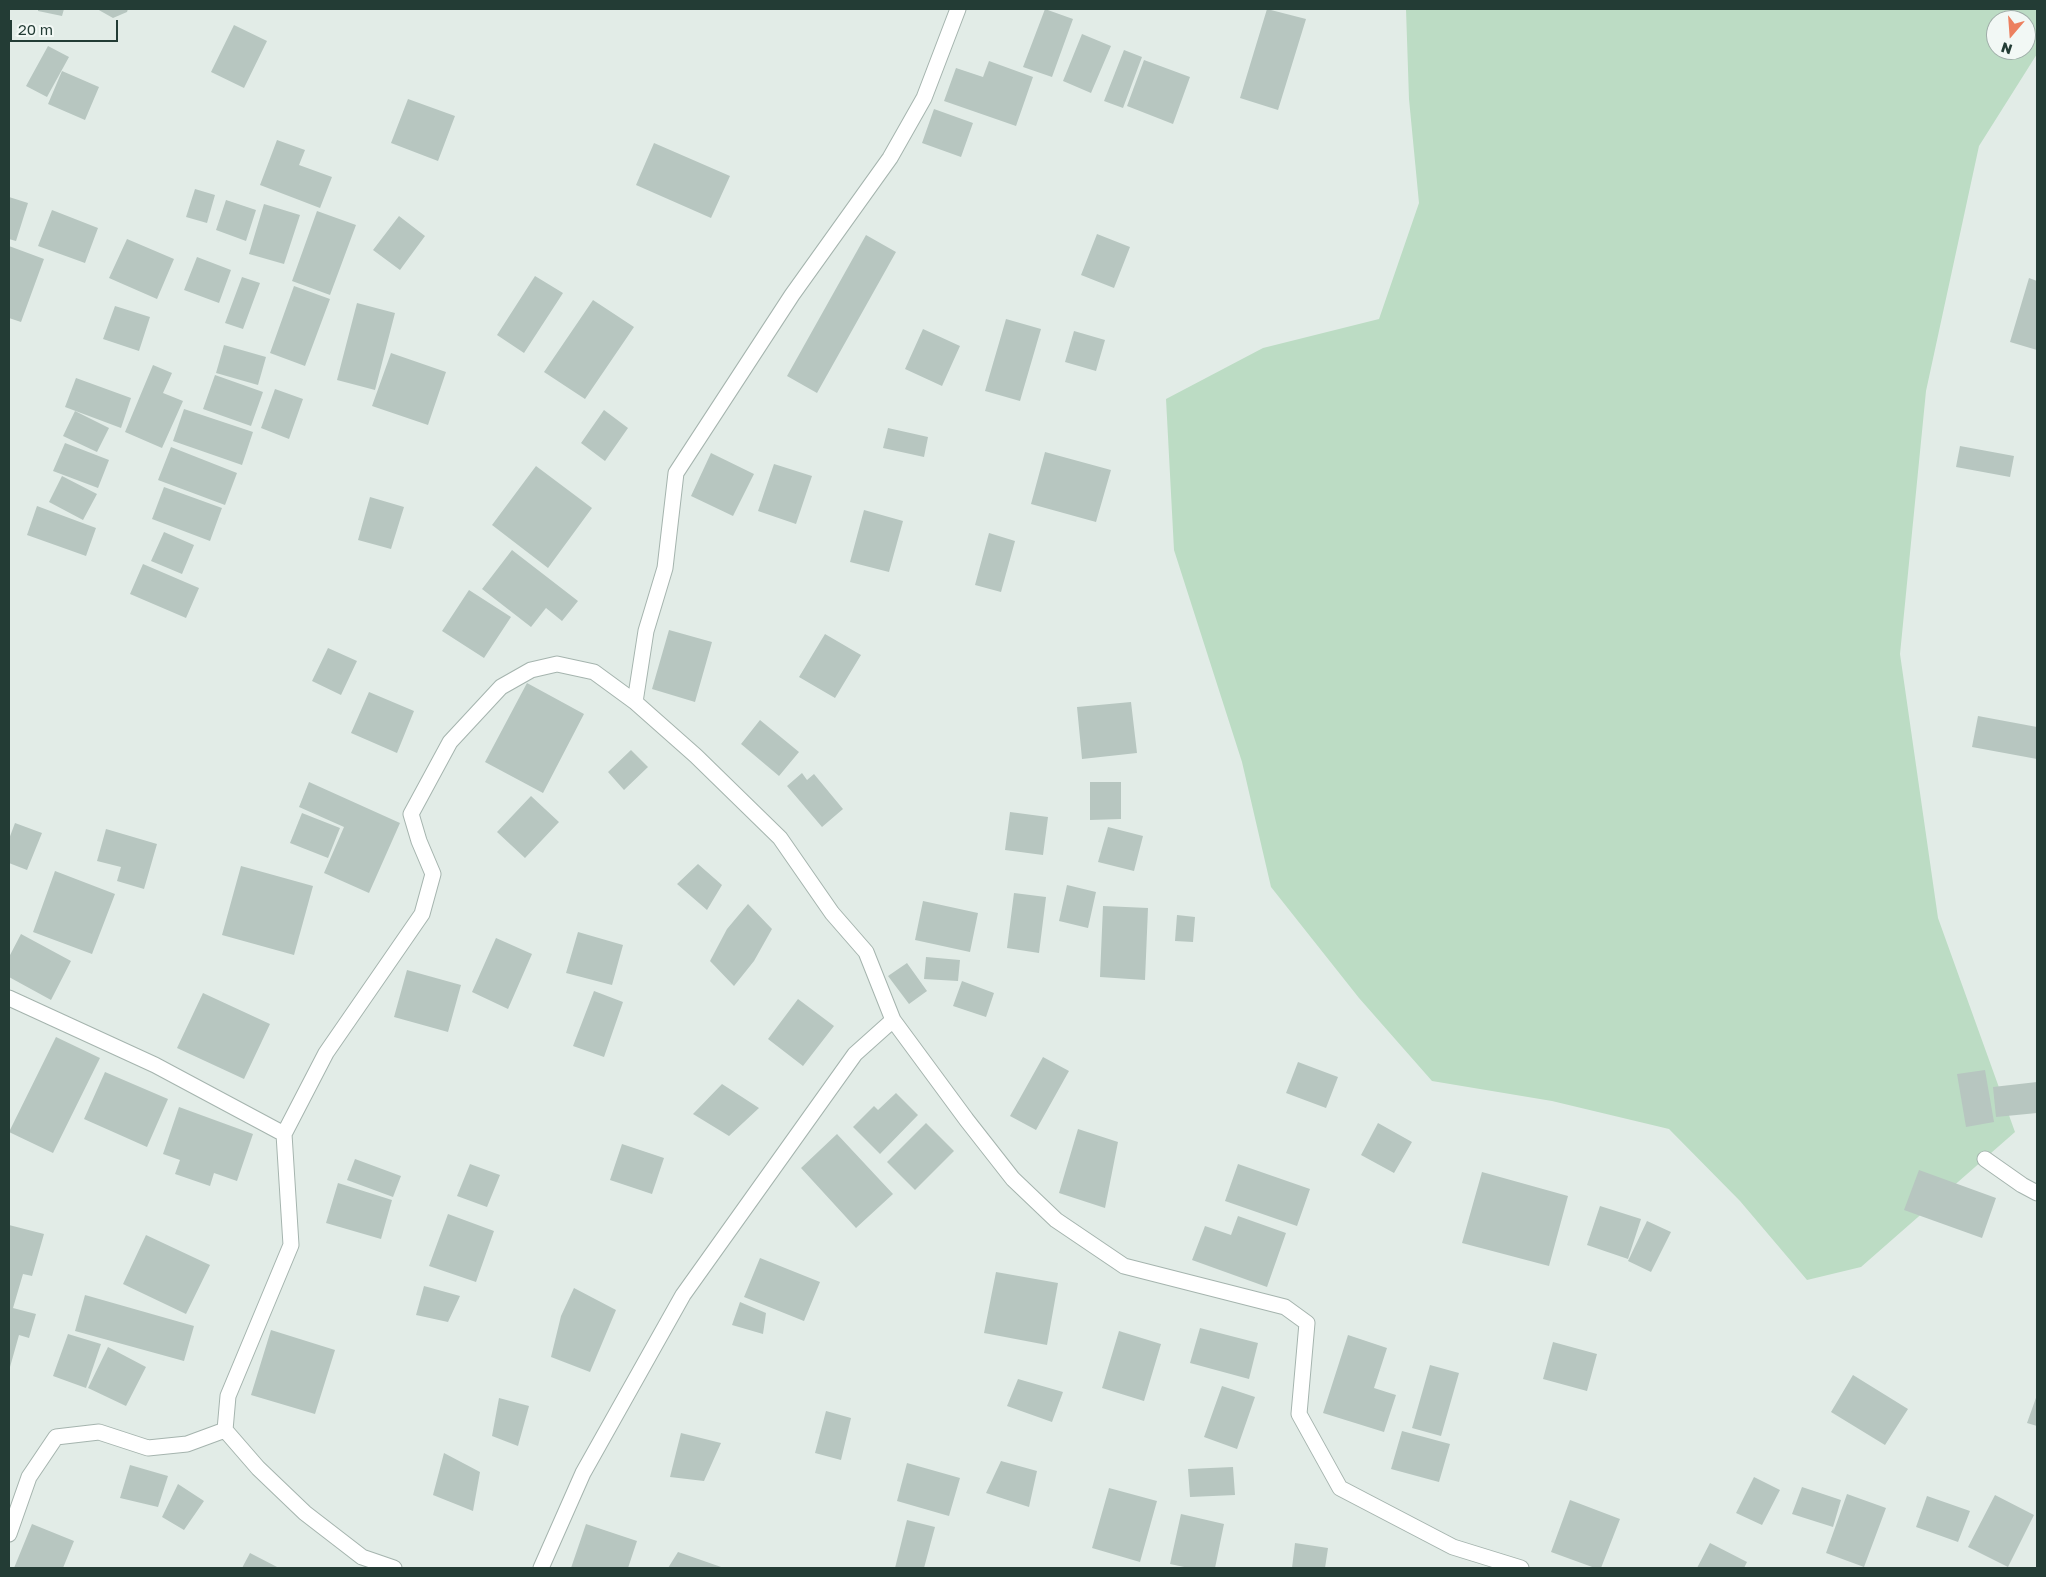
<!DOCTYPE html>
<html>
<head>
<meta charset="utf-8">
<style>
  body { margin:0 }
  #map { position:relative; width:2046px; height:1577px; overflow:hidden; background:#e2ece7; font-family:"Golos Text",sans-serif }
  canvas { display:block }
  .frame { position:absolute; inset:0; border:10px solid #233c35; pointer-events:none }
  .north { position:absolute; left:1986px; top:10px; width:50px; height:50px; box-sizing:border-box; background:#f2f8f5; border:1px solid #9fada8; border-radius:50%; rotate:198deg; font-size:14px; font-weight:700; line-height:20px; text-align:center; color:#233c35 }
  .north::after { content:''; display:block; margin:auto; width:18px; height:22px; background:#ec805f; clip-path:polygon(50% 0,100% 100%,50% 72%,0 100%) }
  .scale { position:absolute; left:10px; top:20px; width:108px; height:22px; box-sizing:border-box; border:2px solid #233c35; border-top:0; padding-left:6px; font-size:15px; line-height:18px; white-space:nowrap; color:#233c35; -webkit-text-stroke:4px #f2f8f5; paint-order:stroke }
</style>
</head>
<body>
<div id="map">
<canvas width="2046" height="1577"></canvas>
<div class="frame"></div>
<div class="north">N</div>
<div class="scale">20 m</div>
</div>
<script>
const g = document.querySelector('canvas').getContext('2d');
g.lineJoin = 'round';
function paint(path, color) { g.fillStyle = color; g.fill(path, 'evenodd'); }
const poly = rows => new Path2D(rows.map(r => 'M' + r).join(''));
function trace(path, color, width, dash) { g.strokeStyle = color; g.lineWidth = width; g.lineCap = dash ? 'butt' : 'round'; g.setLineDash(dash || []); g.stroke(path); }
paint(poly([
  [1406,9,2037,9,2037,54,1979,146,1926,391,1900,654,1938,918,2015,1132,1861,1267,1807,1280,1740,1201,1669,1129,1552,1101,1432,1081,1359,998,1271,887,1242,762,1174,550,1166,399,1263,348,1379,319,1419,203,1409,99],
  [1996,20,2026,20,2026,50,1996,50]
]), '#bcdcc4');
paint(poly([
  [38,9,64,9,62,16,38,11],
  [97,9,128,9,127,12,113,18],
  [1045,9,1073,19,1052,77,1023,67],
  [1267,9,1306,19,1278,110,1240,98],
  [234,25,267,41,244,88,211,72],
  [1082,34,1111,46,1091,93,1063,81],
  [48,46,69,57,47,97,26,86],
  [1124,50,1142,57,1123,108,1104,101],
  [1144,60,1190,77,1173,124,1127,106],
  [989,61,1033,77,1016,126,944,101,956,68,983,77],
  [62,71,99,87,85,120,48,104],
  [408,99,455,116,438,161,391,143],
  [934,109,973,123,961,157,922,143],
  [277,140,305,150,299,165,332,177,320,208,260,185],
  [654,143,730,176,711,218,636,185],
  [195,189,215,195,207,223,186,217],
  [9,197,28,203,16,241,9,239],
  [226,200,256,210,246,241,216,230],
  [264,204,300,215,284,264,249,254],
  [52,210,98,228,85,263,38,246],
  [317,211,356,225,330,295,292,281],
  [399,216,425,236,400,270,373,250],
  [1097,234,1130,247,1114,288,1081,275],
  [866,235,896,252,817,393,787,376],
  [127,239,174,259,157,299,109,278],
  [9,246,44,259,21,322,9,318],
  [197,257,231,270,219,303,184,290],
  [535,276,563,293,524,353,497,335],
  [242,277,260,283,243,329,225,323],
  [2029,278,2037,281,2037,350,2010,342],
  [294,286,330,299,305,366,270,353],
  [593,300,634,327,585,399,544,372],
  [357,303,395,313,375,390,337,380],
  [115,306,150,317,139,351,103,339],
  [1006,319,1041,329,1020,401,985,391],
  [923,329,960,346,942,386,905,369],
  [1074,331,1105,340,1096,371,1065,362],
  [224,345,266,357,258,385,216,373],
  [391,353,446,372,428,425,372,406],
  [153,365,172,373,163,393,183,401,162,448,125,432],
  [215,375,263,392,251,426,203,409],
  [76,378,131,398,121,428,65,407],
  [275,389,303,399,289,439,261,428],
  [184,409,253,432,242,465,173,441],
  [604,410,628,428,605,461,581,443],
  [75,411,109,428,97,452,63,436],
  [888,428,928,437,924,457,883,448],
  [65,443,109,460,98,488,53,471],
  [1960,446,2014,456,2010,477,1956,467],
  [171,447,237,473,225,505,158,480],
  [1045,452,1111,470,1096,522,1031,504],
  [711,453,754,474,733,516,691,496],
  [774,464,812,476,796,524,758,511],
  [536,466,592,508,548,568,492,525],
  [62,476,97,494,83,520,49,502],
  [164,487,222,508,210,541,152,519],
  [370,497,404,507,391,549,358,540],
  [37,506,96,528,86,556,27,535],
  [864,510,903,521,889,572,850,562],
  [164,532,194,545,182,574,151,561],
  [989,533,1015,541,1001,592,975,585],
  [512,550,578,601,562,621,546,608,531,627,482,589],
  [143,564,199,588,186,618,130,594],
  [469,590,511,617,484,658,442,631],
  [669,630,712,642,695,702,652,689],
  [825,634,861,655,835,698,799,677],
  [328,648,357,661,341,695,312,681],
  [527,683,584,714,543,793,485,762],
  [369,692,414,711,397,753,351,733],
  [1131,702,1137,753,1082,759,1077,707],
  [1978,716,2037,727,2037,759,1972,747],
  [760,720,799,752,779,776,741,744],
  [631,750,648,767,624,790,608,772],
  [802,773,807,780,814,774,843,809,822,827,787,786],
  [309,782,400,823,369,893,324,873,344,827,299,807],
  [1090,782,1121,782,1121,819,1090,820],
  [531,796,559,822,525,858,497,832],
  [1010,812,1048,817,1043,855,1005,850],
  [302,813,340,828,328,858,290,843],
  [15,823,42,833,27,870,9,863,9,839],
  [1108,827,1143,836,1134,871,1098,862],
  [106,829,157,844,144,889,117,881,121,867,97,861],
  [698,864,722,885,707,910,677,884],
  [241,866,313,886,294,955,222,935],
  [55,871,115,894,92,954,33,932],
  [1067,885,1096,892,1088,928,1059,921],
  [1014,893,1046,897,1039,953,1007,948],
  [923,901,978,913,970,952,915,940],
  [748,904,772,929,754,961,734,986,710,961,727,929],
  [1103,906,1148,908,1145,980,1100,977],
  [1177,915,1195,917,1193,942,1175,941],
  [578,932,623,945,612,985,566,973],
  [21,934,71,961,51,1000,9,977,9,957],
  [496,938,532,954,508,1009,472,992],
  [926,957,960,960,958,981,924,979],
  [907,963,927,991,909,1004,888,976],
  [407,970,461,985,448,1032,394,1017],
  [962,981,994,993,986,1017,953,1006],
  [594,991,623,1002,604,1057,573,1046],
  [203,993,270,1024,244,1079,177,1048],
  [798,999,834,1026,803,1066,768,1039],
  [56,1037,100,1058,53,1153,9,1132],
  [1043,1057,1069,1071,1036,1130,1010,1116],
  [1298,1062,1338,1077,1326,1108,1286,1093],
  [1985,1070,1994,1122,1966,1127,1957,1074],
  [105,1072,168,1099,147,1147,84,1119],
  [2037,1082,2037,1113,1996,1117,1993,1087],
  [722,1084,759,1108,729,1136,693,1114],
  [896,1093,918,1115,880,1154,853,1127,874,1106,878,1110],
  [179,1107,253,1134,237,1181,214,1173,210,1186,175,1174,180,1160,163,1154],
  [926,1123,954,1151,915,1190,887,1162],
  [1378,1123,1412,1142,1394,1173,1361,1155],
  [1078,1129,1118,1142,1105,1208,1059,1193],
  [837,1134,893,1194,856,1228,801,1168],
  [622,1144,664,1158,652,1194,610,1180],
  [355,1159,401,1176,393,1197,347,1180],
  [470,1164,500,1175,487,1207,457,1196],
  [1238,1164,1310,1189,1297,1226,1225,1201],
  [1919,1170,1996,1198,1982,1238,1904,1210],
  [1482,1172,1568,1196,1549,1266,1462,1243],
  [338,1183,392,1200,381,1239,326,1223],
  [1600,1206,1641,1219,1628,1259,1587,1245],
  [448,1214,494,1231,476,1282,429,1266],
  [1238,1216,1286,1233,1267,1287,1192,1260,1205,1226,1231,1235],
  [1647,1221,1671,1232,1651,1272,1628,1261],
  [9,1225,44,1234,32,1276,23,1274,13,1308,36,1314,29,1338,19,1335,10,1367,9,1366],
  [146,1235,210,1265,186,1314,123,1284],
  [760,1258,820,1282,804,1321,744,1297],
  [996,1272,1058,1283,1047,1345,984,1333],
  [424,1286,460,1296,448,1322,416,1315],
  [574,1288,616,1310,590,1372,551,1357,561,1316],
  [85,1295,194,1326,184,1361,75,1331],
  [740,1302,766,1313,763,1334,732,1325],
  [1200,1328,1258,1343,1249,1379,1190,1363],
  [271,1330,335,1350,315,1414,251,1395],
  [1119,1331,1161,1344,1144,1401,1102,1388],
  [68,1334,101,1344,86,1388,53,1376],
  [1348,1335,1387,1348,1374,1388,1396,1395,1384,1432,1323,1413],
  [1553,1342,1597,1354,1587,1391,1543,1379],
  [108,1347,146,1367,126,1406,88,1388],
  [1430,1365,1459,1373,1441,1436,1412,1428],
  [1853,1375,1908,1409,1885,1445,1831,1412],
  [1018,1379,1063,1392,1052,1422,1007,1406],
  [1222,1386,1255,1397,1237,1449,1204,1437],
  [2037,1395,2037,1426,2027,1423],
  [499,1398,529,1406,518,1446,492,1436],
  [826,1411,851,1418,841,1460,815,1453],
  [1402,1431,1450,1444,1439,1482,1391,1469],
  [681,1433,721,1443,704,1481,670,1477],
  [444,1453,480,1472,473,1511,433,1495],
  [1001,1461,1037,1471,1029,1507,986,1493],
  [907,1463,960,1478,949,1516,897,1501],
  [130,1465,168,1476,158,1507,120,1498],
  [1233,1467,1235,1495,1190,1497,1188,1469],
  [1754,1477,1780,1490,1762,1525,1736,1513],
  [178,1484,204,1501,184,1530,162,1517],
  [1802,1487,1841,1500,1833,1527,1792,1514],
  [1109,1488,1157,1501,1140,1562,1092,1548],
  [1847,1494,1886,1508,1864,1567,1826,1553],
  [1995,1495,2034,1515,2008,1567,1968,1547],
  [1927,1496,1970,1511,1958,1542,1916,1527],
  [1570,1500,1620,1519,1601,1568,1595,1568,1551,1552],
  [1181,1514,1224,1524,1215,1568,1189,1568,1170,1564],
  [907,1520,935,1527,924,1568,895,1568],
  [32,1524,74,1541,63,1568,14,1568],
  [586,1524,637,1541,628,1568,571,1568],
  [1295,1543,1328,1548,1325,1568,1292,1568],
  [1710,1543,1747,1562,1744,1568,1697,1568],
  [678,1552,724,1568,668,1568],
  [250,1553,279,1568,242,1568]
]), '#b7c6c0');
const street = poly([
  [958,9,924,98,890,158,792,295,676,473,665,568,646,631,635,702,696,756,780,838,832,913,866,952,893,1020,966,1119,1013,1179,1056,1220,1124,1266,1285,1307,1307,1323,1299,1414,1340,1488,1453,1547,1521,1568],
  [9,998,155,1065,284,1134],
  [1985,1159,2022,1185,2037,1193],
  [9,1534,29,1477,56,1437,99,1432,148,1448,187,1444,225,1430],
  [394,1568,362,1557,305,1513,258,1468,225,1430,228,1396,291,1245,284,1134,326,1053,422,914,433,874,419,841,411,814,450,742,501,687,531,670,557,664,594,672,635,702],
  [541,1568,583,1473,683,1295,855,1054,893,1020]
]);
trace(street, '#a5b4ae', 17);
trace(street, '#fff', 15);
</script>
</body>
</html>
